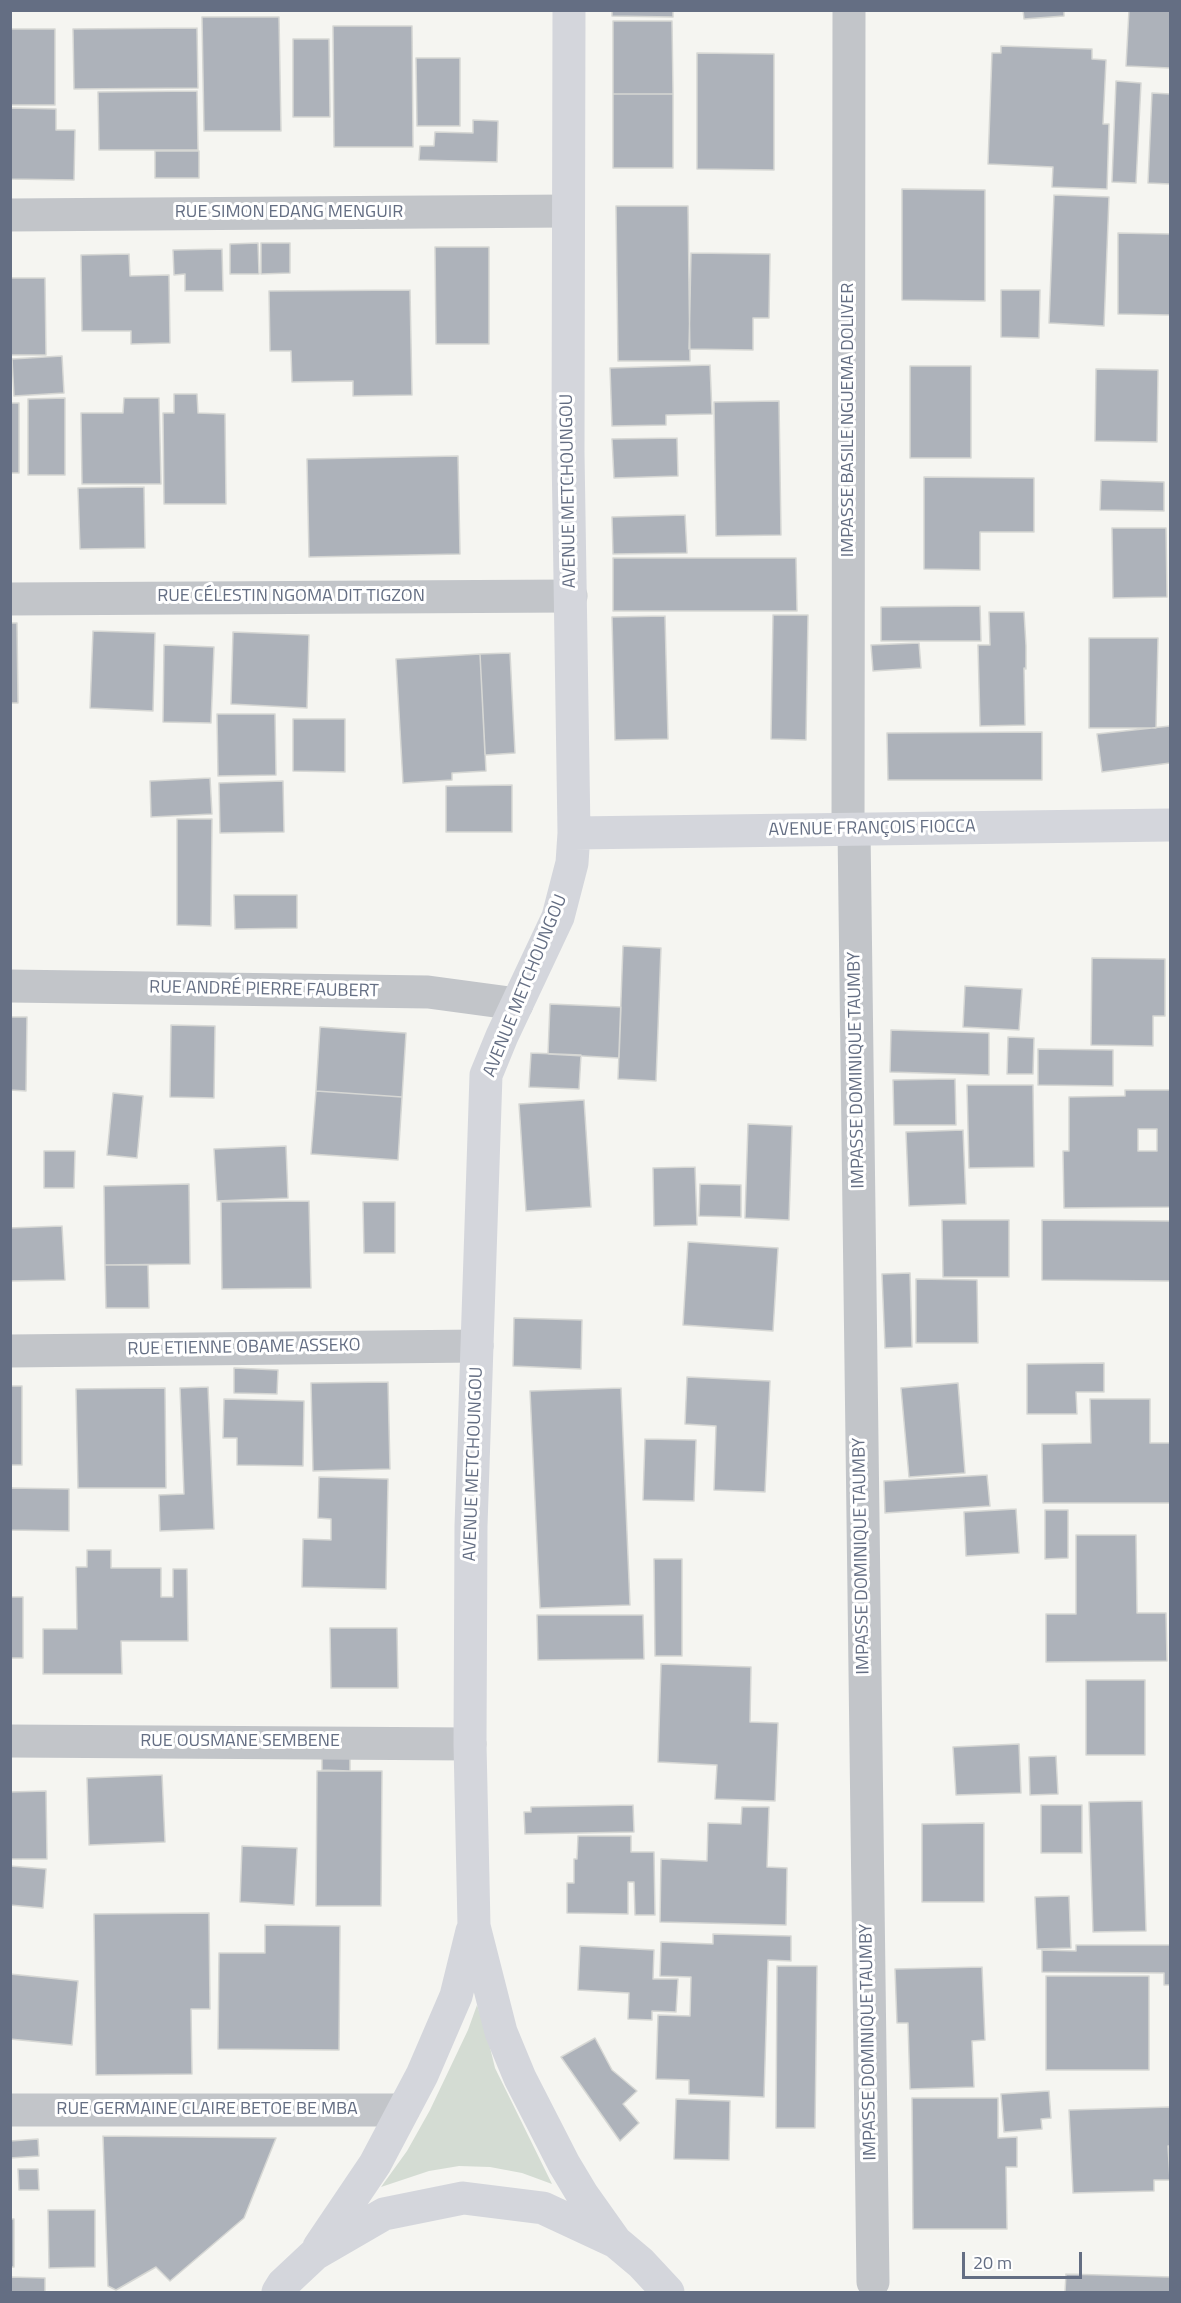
<!DOCTYPE html>
<html>
<head>
<meta charset="utf-8">
<style>
  body { margin:0 }
  #map { position:relative; width:1181px; height:2303px; overflow:hidden; background:#f5f5f1; font-family:"Titillium Web",sans-serif }
  canvas { display:block }
  .frame { position:absolute; inset:0; border:12px solid #646e83; pointer-events:none }
  .scale { position:absolute; left:962px; top:2252px; width:120px; height:27px; box-sizing:border-box; border:3px solid #646e83; border-top:0; padding-left:8px; font-size:18px; line-height:21px; white-space:nowrap; color:#646e83; -webkit-text-stroke:4px #fff; paint-order:stroke }
</style>
</head>
<body>
<div id="map">
<canvas width="1181" height="2303"></canvas>
<div class="frame"></div>
<div class="scale">20 m</div>
</div>
<script>
const g = document.querySelector('canvas').getContext('2d');
g.lineJoin = 'round';
function paint(path, color) { g.fillStyle = color; g.fill(path, 'evenodd'); }
const poly = rows => new Path2D(rows.map(r => 'M' + r).join(''));
function trace(path, color, width, dash) { g.strokeStyle = color; g.lineWidth = width; g.lineCap = dash ? 'butt' : 'round'; g.setLineDash(dash || []); g.stroke(path); }
function drawText(font, color, halo, rows, align = 'center') {
  g.font = font + ' "Titillium Web",sans-serif'; g.lineWidth = 6; g.setLineDash([]); g.textBaseline = 'middle'; g.strokeStyle = halo; g.fillStyle = color; for (const [text, x, y, turn = 0] of rows) {
    g.save(); g.translate(x, y); g.rotate((+turn || 0) * Math.PI / 180); g.textAlign = isNaN(turn) ? turn : align; if (halo) g.strokeText(text, 0, 0); g.fillText(text, 0, 0); g.restore();
  }
}
paint(poly([
  [477,2005,486,2031,495,2068,552,2184,522,2173,490,2167,459,2166,429,2171,381,2187,407,2151,430,2110,468,2030]
]), '#d4dcd3');
const building = poly([
  [612,10,673,10,673,17,612,16,612,10],
  [1023,10,1064,10,1064,16,1024,19,1023,10],
  [1129,10,1170,10,1170,68,1126,66,1129,10],
  [202,17,279,17,281,131,204,131,202,17],
  [613,21,672,21,673,94,613,94,613,21],
  [333,26,412,26,413,147,334,147,333,26],
  [197,28,198,88,74,89,73,29,197,28],
  [10,29,55,29,55,105,10,105,10,29],
  [293,39,329,39,330,117,293,117,293,39],
  [1001,46,1092,49,1092,59,1106,60,1103,124,1109,124,1107,189,1052,187,1053,167,988,164,992,53,1001,53,1001,46],
  [697,53,774,54,774,170,697,169,697,53],
  [416,58,460,58,460,126,417,126,416,58],
  [1116,81,1141,83,1136,183,1112,182,1116,81],
  [197,91,198,150,99,150,98,92,197,91],
  [1152,93,1170,94,1170,184,1148,183,1152,93],
  [613,94,673,94,673,168,613,168,613,94],
  [10,108,56,109,56,130,75,130,74,180,10,179,10,108],
  [473,120,498,121,497,162,419,160,420,146,434,146,435,132,473,133,473,120],
  [155,151,199,151,199,178,155,178,155,151],
  [902,189,985,190,985,301,902,300,902,189],
  [1054,195,1109,197,1104,326,1049,323,1054,195],
  [616,206,688,206,690,361,618,361,616,206],
  [1170,219,1170,315,1118,314,1118,233,1170,234,1170,219],
  [258,243,259,274,230,274,230,244,258,243],
  [261,243,290,243,290,273,261,274,261,243],
  [435,247,489,247,489,344,436,344,435,247],
  [222,249,223,291,185,291,185,274,174,275,173,250,222,249],
  [691,253,770,254,769,318,753,318,753,350,689,349,691,253],
  [129,254,130,276,169,275,170,343,131,344,131,331,82,331,81,255,129,254],
  [10,278,45,278,46,355,10,355,10,278],
  [410,290,412,395,353,396,353,381,292,382,291,351,270,351,269,291,410,290],
  [1001,290,1040,290,1039,338,1001,337,1001,290],
  [62,356,64,393,14,396,12,359,62,356],
  [710,365,712,414,666,415,666,425,612,426,610,368,710,365],
  [910,366,971,366,971,458,910,458,910,366],
  [1096,369,1158,370,1157,442,1095,441,1096,369],
  [174,394,197,394,198,413,225,414,226,504,164,504,163,413,174,413,174,394],
  [65,398,65,475,28,475,28,399,65,398],
  [124,398,159,398,161,484,82,484,81,413,123,413,124,398],
  [779,401,781,535,716,536,714,402,779,401],
  [10,403,19,403,19,473,10,473,10,403],
  [677,438,678,476,614,478,612,439,677,438],
  [458,456,460,554,309,557,307,459,458,456],
  [924,477,1034,478,1034,532,980,532,980,570,924,569,924,477],
  [1101,480,1164,482,1164,511,1100,510,1101,480],
  [144,487,145,548,80,549,78,488,144,487],
  [685,515,687,553,613,554,612,517,685,515],
  [1112,528,1166,528,1167,597,1113,598,1112,528],
  [613,558,796,558,797,611,613,611,613,558],
  [980,606,981,641,881,641,881,607,980,606],
  [989,612,1024,612,1026,646,1026,669,1024,668,1025,725,980,726,978,645,990,645,989,612],
  [773,615,808,615,806,740,771,739,773,615],
  [665,616,668,739,615,740,612,617,665,616],
  [10,623,17,623,18,703,10,703,10,623],
  [93,631,155,633,153,711,90,708,93,631],
  [233,632,309,635,307,708,231,704,233,632],
  [1089,638,1158,638,1156,728,1089,728,1089,638],
  [919,643,921,668,873,671,871,645,919,643],
  [164,645,214,647,211,723,163,722,164,645],
  [510,653,515,753,485,755,480,654,510,653],
  [480,654,486,771,452,773,452,780,403,783,396,659,480,654],
  [217,714,275,714,276,775,218,776,217,714],
  [293,719,345,719,345,772,293,771,293,719],
  [1170,726,1170,763,1102,772,1097,734,1170,726],
  [1042,732,1042,780,888,780,887,733,1042,732],
  [210,778,212,814,151,817,150,781,210,778],
  [283,781,284,832,220,833,219,783,283,781],
  [512,785,512,832,446,832,446,786,512,785],
  [177,819,212,819,211,926,177,925,177,819],
  [234,895,297,895,297,928,235,929,234,895],
  [623,946,661,948,656,1081,618,1079,623,946],
  [1092,958,1165,959,1165,1016,1153,1016,1153,1046,1091,1045,1092,958],
  [965,986,1022,989,1019,1030,963,1027,965,986],
  [550,1004,621,1007,619,1058,548,1054,550,1004],
  [10,1017,27,1017,26,1091,10,1090,10,1017],
  [171,1025,215,1026,214,1098,170,1097,171,1025],
  [320,1027,406,1033,402,1097,316,1091,320,1027],
  [891,1030,989,1033,989,1075,890,1072,891,1030],
  [1008,1037,1034,1038,1033,1074,1007,1074,1008,1037],
  [1038,1049,1113,1050,1113,1086,1038,1085,1038,1049],
  [531,1053,581,1055,579,1089,529,1087,531,1053],
  [955,1079,956,1125,894,1125,893,1080,955,1079],
  [967,1085,1033,1085,1034,1167,969,1168,967,1085],
  [1125,1090,1170,1090,1170,1207,1064,1208,1063,1151,1069,1151,1069,1097,1125,1096,1125,1090],
  [1138,1129,1157,1129,1157,1151,1138,1151,1138,1129],
  [316,1091,402,1097,398,1160,311,1154,316,1091],
  [113,1093,143,1096,137,1158,107,1155,113,1093],
  [584,1100,591,1207,526,1211,519,1104,584,1100],
  [748,1124,792,1126,789,1220,745,1218,748,1124],
  [963,1130,966,1204,909,1206,906,1132,963,1130],
  [286,1146,288,1198,217,1201,214,1149,286,1146],
  [44,1151,75,1151,74,1188,44,1188,44,1151],
  [695,1167,697,1225,654,1226,653,1168,695,1167],
  [189,1184,190,1264,105,1265,104,1186,189,1184],
  [700,1184,741,1185,741,1217,699,1216,700,1184],
  [309,1201,311,1288,222,1289,221,1202,309,1201],
  [363,1202,395,1202,395,1253,364,1253,363,1202],
  [942,1220,1009,1220,1009,1277,943,1277,942,1220],
  [1042,1220,1170,1221,1170,1281,1042,1280,1042,1220],
  [62,1226,65,1280,10,1281,10,1228,62,1226],
  [688,1242,778,1248,773,1331,683,1325,688,1242],
  [105,1265,148,1265,149,1308,106,1308,105,1265],
  [910,1273,912,1347,885,1348,882,1274,910,1273],
  [916,1279,977,1280,978,1343,916,1343,916,1279],
  [514,1318,582,1320,581,1369,513,1366,514,1318],
  [1104,1363,1104,1392,1076,1392,1077,1414,1027,1414,1027,1364,1104,1363],
  [234,1368,278,1370,277,1394,234,1393,234,1368],
  [687,1377,770,1381,765,1492,714,1490,716,1426,685,1424,687,1377],
  [388,1382,390,1469,313,1471,311,1383,388,1382],
  [958,1383,965,1473,909,1477,901,1388,958,1383],
  [10,1386,22,1386,22,1465,10,1465,10,1386],
  [208,1387,214,1529,160,1531,159,1495,184,1494,180,1388,208,1387],
  [165,1388,166,1488,78,1488,76,1389,165,1388],
  [621,1388,630,1605,540,1608,530,1391,621,1388],
  [224,1399,304,1401,303,1466,237,1465,237,1438,223,1438,224,1399],
  [1090,1399,1150,1399,1150,1443,1170,1443,1170,1503,1043,1503,1042,1444,1091,1443,1090,1399],
  [645,1439,696,1440,694,1501,643,1500,645,1439],
  [987,1475,990,1506,885,1513,884,1481,987,1475],
  [319,1477,388,1479,386,1589,302,1587,303,1539,331,1540,331,1519,318,1518,319,1477],
  [10,1488,69,1489,69,1531,10,1530,10,1488],
  [1016,1509,1019,1553,966,1556,964,1512,1016,1509],
  [1045,1510,1068,1510,1068,1558,1045,1559,1045,1510],
  [1076,1535,1136,1535,1137,1613,1166,1613,1167,1661,1046,1662,1046,1614,1076,1614,1076,1535],
  [87,1550,111,1550,111,1568,161,1568,161,1597,173,1597,173,1569,187,1569,188,1641,121,1641,122,1674,43,1674,43,1629,77,1629,76,1567,87,1567,87,1550],
  [654,1559,682,1559,682,1656,655,1656,654,1559],
  [10,1597,23,1597,23,1658,10,1658,10,1597],
  [537,1615,643,1615,644,1659,538,1660,537,1615],
  [330,1628,397,1628,398,1688,331,1688,330,1628],
  [661,1664,751,1667,750,1722,778,1723,775,1801,715,1799,717,1765,658,1762,661,1664],
  [1086,1680,1145,1680,1145,1755,1086,1755,1086,1680],
  [1019,1744,1021,1793,956,1795,953,1747,1019,1744],
  [322,1754,350,1755,350,1771,322,1770,322,1754],
  [1056,1756,1058,1794,1030,1795,1029,1757,1056,1756],
  [317,1771,382,1771,381,1906,316,1906,317,1771],
  [162,1775,165,1842,89,1845,87,1778,162,1775],
  [46,1791,47,1859,10,1859,10,1792,46,1791],
  [1142,1801,1146,1931,1093,1932,1089,1802,1142,1801],
  [633,1805,634,1832,525,1834,524,1812,531,1812,531,1807,633,1805],
  [1041,1805,1082,1805,1082,1853,1041,1853,1041,1805],
  [742,1807,769,1807,767,1867,787,1868,786,1925,660,1922,661,1859,707,1861,708,1823,741,1824,742,1807],
  [984,1823,984,1902,922,1902,922,1824,984,1823],
  [578,1836,631,1836,631,1852,654,1852,655,1915,635,1915,634,1882,628,1882,628,1914,567,1913,567,1883,574,1883,574,1859,577,1859,578,1836],
  [242,1846,297,1848,294,1905,240,1902,242,1846],
  [10,1866,46,1869,43,1908,10,1905,10,1866],
  [1069,1896,1071,1948,1037,1949,1035,1897,1069,1896],
  [209,1913,210,2009,191,2009,192,2074,96,2075,94,1914,209,1913],
  [265,1925,340,1926,339,2050,218,2049,219,1953,265,1953,265,1925],
  [713,1934,791,1936,791,1961,768,1960,764,2097,689,2094,689,2080,656,2079,658,2015,690,2016,691,1977,660,1976,661,1942,713,1944,713,1934],
  [1076,1945,1170,1945,1170,1985,1164,1985,1164,1973,1042,1972,1042,1950,1076,1951,1076,1945],
  [580,1946,654,1950,653,1979,678,1979,676,2012,652,2011,652,2020,628,2019,629,1993,578,1990,580,1946],
  [777,1966,817,1966,815,2128,776,2128,777,1966],
  [982,1967,985,2040,972,2041,974,2087,910,2089,908,2023,897,2023,895,1969,982,1967],
  [10,1974,78,1981,72,2045,10,2039,10,1974],
  [1046,1976,1149,1976,1149,2070,1046,2070,1046,1976],
  [595,2038,612,2070,637,2091,623,2104,639,2123,620,2141,561,2057,595,2038],
  [1049,2091,1051,2118,1041,2119,1042,2129,1004,2132,1001,2094,1049,2091],
  [912,2098,998,2098,998,2138,1017,2137,1017,2167,1006,2167,1007,2229,913,2229,912,2098],
  [676,2099,730,2101,729,2160,674,2159,676,2099],
  [1170,2107,1170,2146,1168,2146,1170,2180,1154,2180,1154,2191,1073,2193,1069,2110,1170,2107],
  [103,2136,276,2138,244,2218,170,2281,156,2267,116,2290,108,2286,103,2136],
  [38,2139,39,2156,10,2158,10,2141,38,2139],
  [18,2169,38,2169,39,2190,19,2190,18,2169],
  [48,2210,95,2210,95,2267,49,2268,48,2210],
  [10,2219,14,2219,14,2267,10,2267,10,2219],
  [1066,2274,1170,2277,1170,2292,1065,2292,1066,2274],
  [10,2277,45,2278,45,2292,10,2292,10,2277]
]);
paint(building, '#adb2ba');
trace(building, '#d6d7d4', 1.5);
trace(poly([
  [10,215,568,211],
  [10,599,571,596],
  [848,829,849,10],
  [854,829,873,2282],
  [10,986,428,992,517,1004],
  [10,1351,477,1346],
  [10,1741,470,1744],
  [10,2110,403,2110]
]), '#c2c5c9', 33);
trace(poly([
  [569,10,568,452,574,833,572,863,558,917,502,1036,486,1075,471,1526,470,1744,474,1926,501,2032,520,2078,564,2164,582,2194,616,2242],
  [574,833,1170,825],
  [319,2247,375,2164,422,2075,456,1996,472,1931],
  [278,2292,283,2284,315,2254,384,2214,463,2198,543,2208,616,2242,641,2263,668,2292]
]), '#d4d6dc', 33);
drawText('18px', '#646e83', '#fff', [
  ["RUE SIMON EDANG MENGUIR",289,213],
  ["IMPASSE BASILE NGUEMA DOLIVER",849,420,-90],
  ["AVENUE METCHOUNGOU",569,491,-91],
  ["RUE CÉLESTIN NGOMA DIT TIGZON",291,597],
  ["AVENUE FRANÇOIS FIOCCA",872,829,-1],
  ["AVENUE METCHOUNGOU",526,986,-68],
  ["RUE ANDRÉ PIERRE FAUBERT",264,990,1],
  ["IMPASSE DOMINIQUE TAUMBY",857,1070,-91],
  ["RUE ETIENNE OBAME ASSEKO",244,1348,-1],
  ["AVENUE METCHOUNGOU",474,1464,-88],
  ["IMPASSE DOMINIQUE TAUMBY",862,1556,-91],
  ["RUE OUSMANE SEMBENE",240,1742],
  ["IMPASSE DOMINIQUE TAUMBY",869,2042,-91],
  ["RUE GERMAINE CLAIRE BETOE BE MBA",207,2110]
]);
</script>
</body>
</html>
